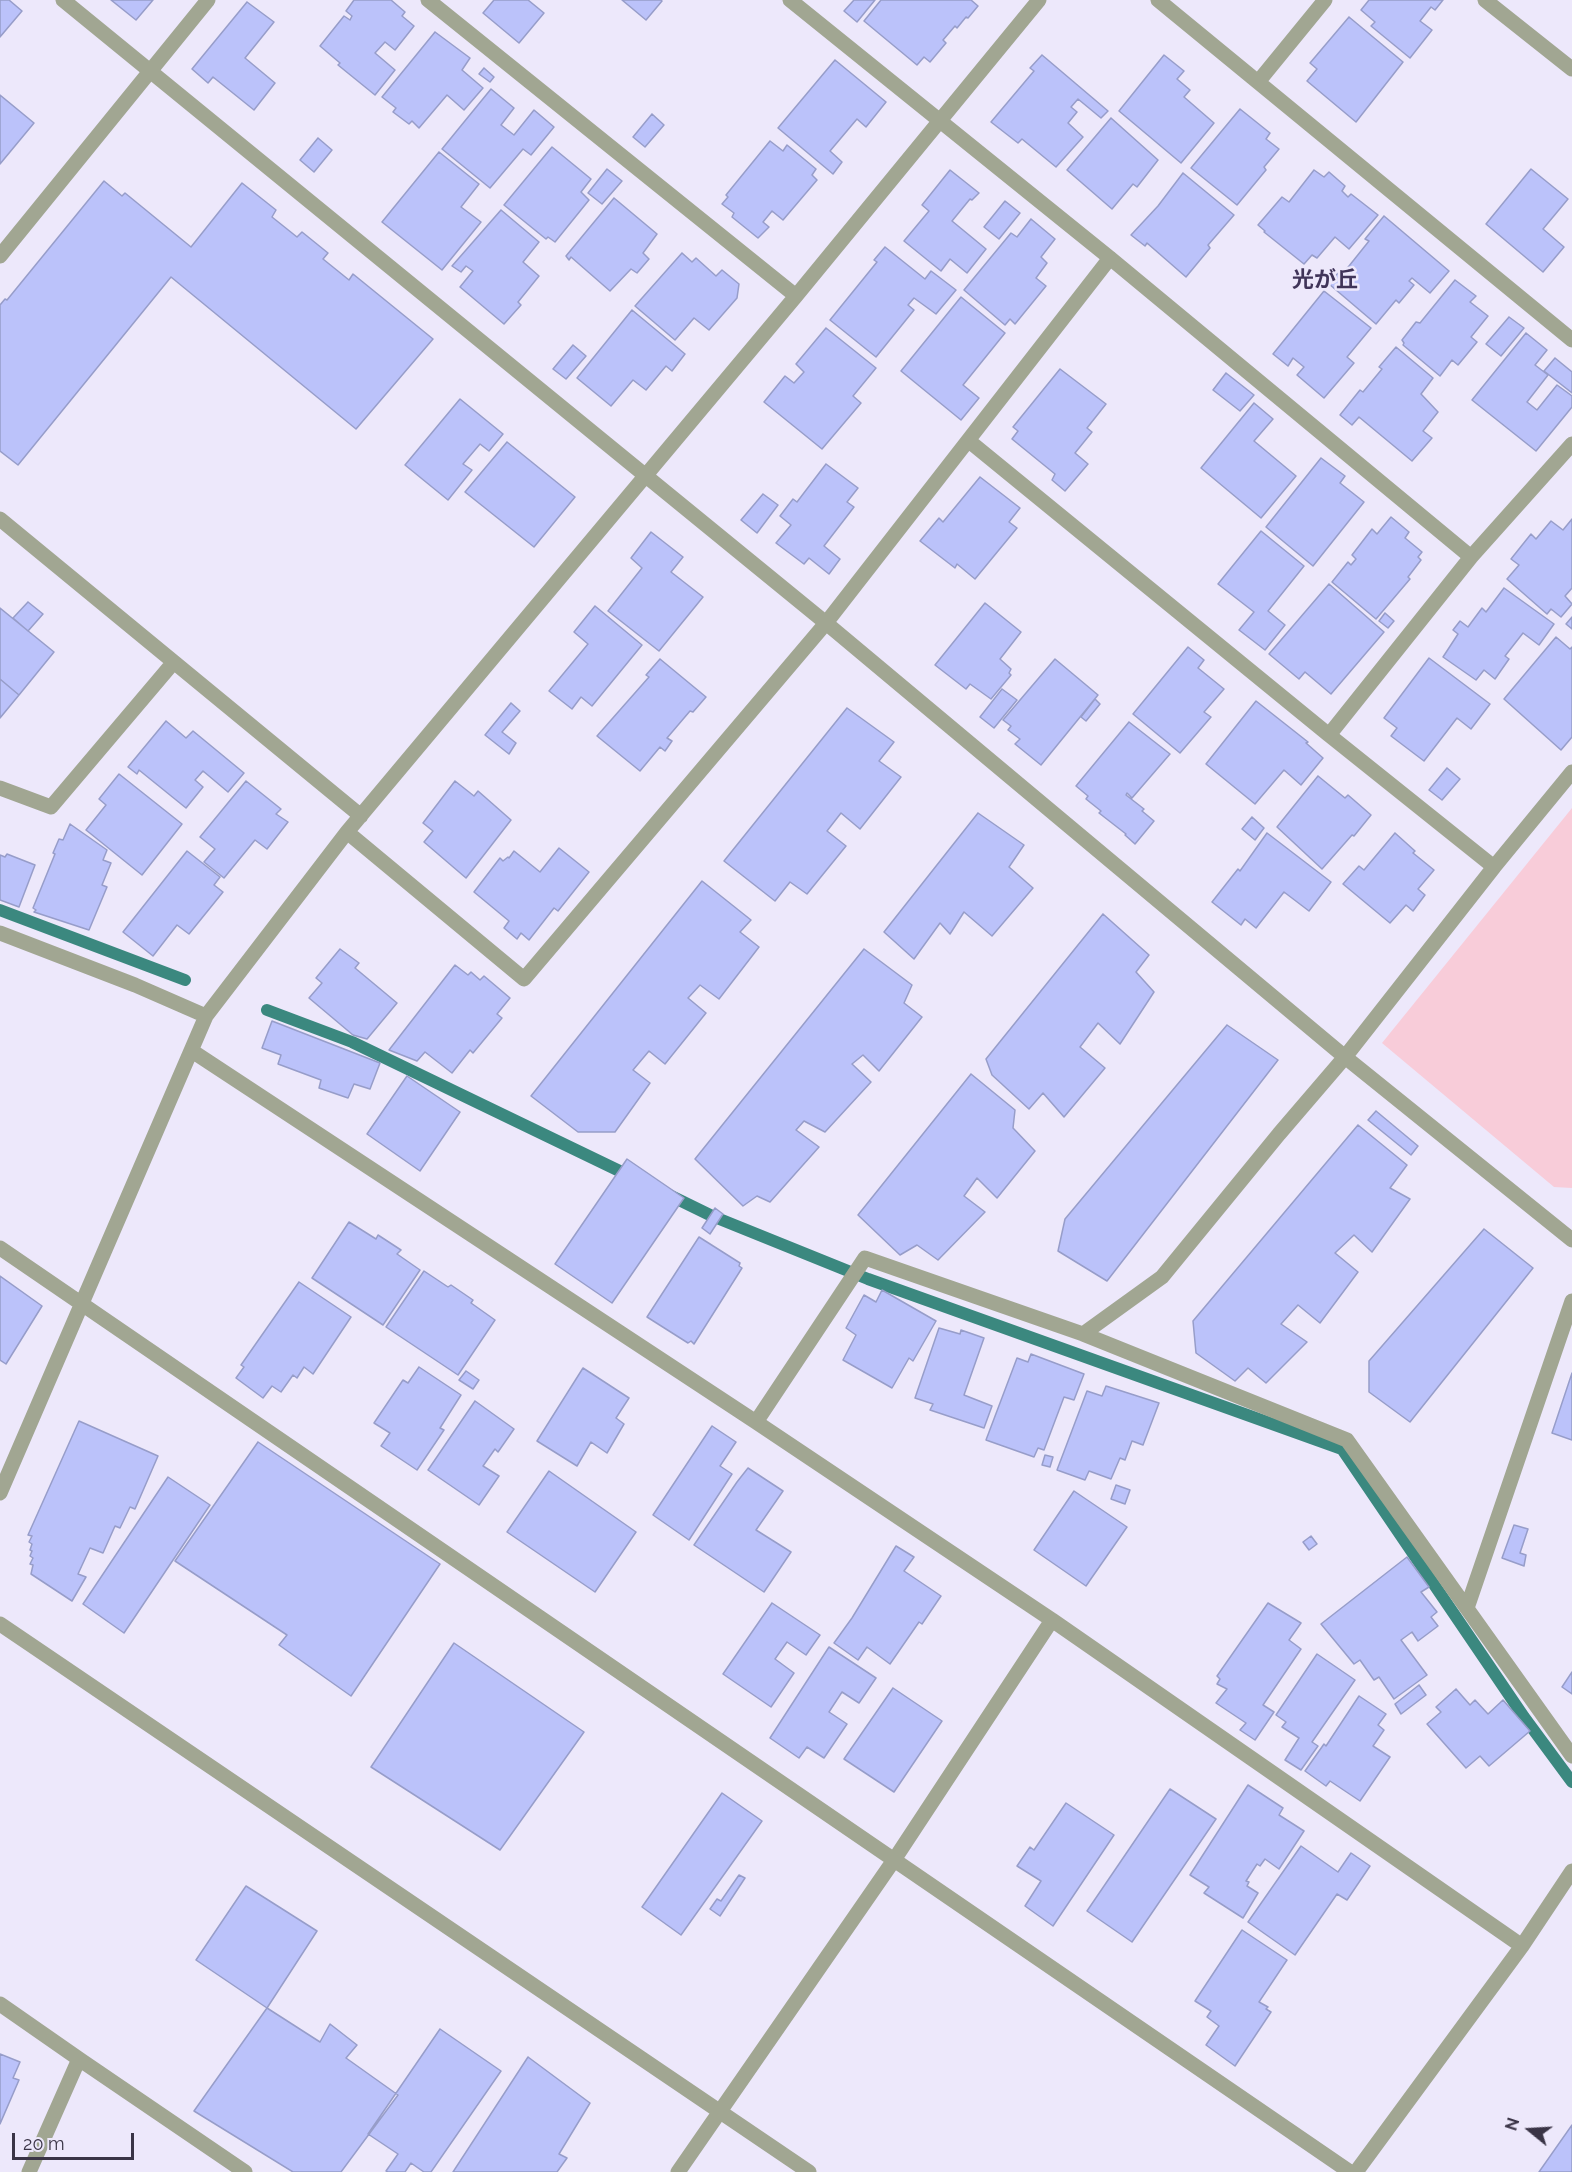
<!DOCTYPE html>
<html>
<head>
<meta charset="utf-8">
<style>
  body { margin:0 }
  #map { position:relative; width:1572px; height:2172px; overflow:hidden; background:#ede8fb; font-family:Raleway,sans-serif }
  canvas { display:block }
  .north { position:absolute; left:1500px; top:2100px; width:60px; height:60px; -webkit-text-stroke:4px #ede8fb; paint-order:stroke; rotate:288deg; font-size:16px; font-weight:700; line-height:24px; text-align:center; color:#3a3446 }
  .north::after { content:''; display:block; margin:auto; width:21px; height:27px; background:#3a3446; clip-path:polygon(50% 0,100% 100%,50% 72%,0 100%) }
  .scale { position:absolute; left:12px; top:2133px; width:122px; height:27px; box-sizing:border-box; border:3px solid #3a3446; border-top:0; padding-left:8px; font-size:18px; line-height:21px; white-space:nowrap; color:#3a3446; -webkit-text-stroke:4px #ede8fb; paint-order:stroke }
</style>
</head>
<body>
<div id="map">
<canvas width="1572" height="2172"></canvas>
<div class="north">N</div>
<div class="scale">20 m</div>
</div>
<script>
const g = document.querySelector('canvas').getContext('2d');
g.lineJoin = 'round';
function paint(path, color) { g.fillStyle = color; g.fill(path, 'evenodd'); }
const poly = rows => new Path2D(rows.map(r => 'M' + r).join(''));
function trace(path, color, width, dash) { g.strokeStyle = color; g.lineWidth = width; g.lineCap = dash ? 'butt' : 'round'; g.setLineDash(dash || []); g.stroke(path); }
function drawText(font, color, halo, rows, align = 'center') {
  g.font = font + ' Raleway,"Noto Sans JP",sans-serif'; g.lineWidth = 5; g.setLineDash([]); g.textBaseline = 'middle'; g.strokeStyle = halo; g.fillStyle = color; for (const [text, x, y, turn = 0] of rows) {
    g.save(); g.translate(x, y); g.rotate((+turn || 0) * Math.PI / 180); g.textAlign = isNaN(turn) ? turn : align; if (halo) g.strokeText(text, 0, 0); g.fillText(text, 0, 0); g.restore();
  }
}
paint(poly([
  [1572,808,1572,1188,1554,1187,1382,1043]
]), '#f8ccd9');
trace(poly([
  [0,910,185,980],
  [267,1010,352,1042,632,1177],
  [667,1194,712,1216,868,1279,1342,1449,1524,1717,1572,1782]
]), '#3b887f', 12);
const building = poly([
  [0,0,9,0,22,11,0,37,0,0],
  [111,0,153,0,136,20,111,0],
  [354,0,391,0,405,12,402,16,414,26,395,50,385,42,375,53,395,70,375,95,338,65,340,63,320,46,344,16,350,20,352,16,346,11,354,0],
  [494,0,528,0,544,13,519,43,483,13,494,0],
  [622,0,661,0,662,1,646,20,622,0],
  [854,0,875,0,857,22,844,11,854,0],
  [881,0,971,0,978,6,968,18,966,17,957,28,955,26,943,40,946,43,930,62,924,57,917,65,864,21,881,0],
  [1369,0,1443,0,1435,10,1431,7,1420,21,1432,30,1410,58,1371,26,1375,22,1361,10,1369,0],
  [247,2,274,22,245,58,275,83,254,110,213,77,208,83,192,69,247,2],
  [1349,17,1403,62,1356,122,1307,81,1317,69,1310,63,1349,17],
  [435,32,470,58,462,70,483,88,464,110,447,95,419,128,412,121,409,124,393,112,396,108,382,97,435,32],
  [1042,55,1108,111,1101,118,1078,99,1071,107,1077,112,1068,123,1083,137,1056,167,1022,139,1018,143,991,122,1034,71,1030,68,1042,55],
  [1164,55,1184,71,1177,79,1190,90,1184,97,1214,123,1181,163,1119,111,1164,55],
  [835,60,886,102,866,127,857,119,830,151,842,162,833,174,778,128,835,60],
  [484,68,494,77,490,82,479,74,484,68],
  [491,89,514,108,501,125,514,135,534,110,554,127,531,155,523,149,490,188,442,149,491,89],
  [0,95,34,123,0,164,0,95],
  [1240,109,1270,133,1266,139,1279,149,1264,167,1266,170,1237,205,1191,168,1240,109],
  [652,114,664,125,645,147,633,137,652,114],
  [1111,118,1158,160,1137,187,1133,184,1112,209,1067,170,1111,118],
  [318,138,332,150,314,172,300,160,318,138],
  [770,141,783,151,787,145,816,169,812,175,817,180,783,220,772,211,763,222,769,227,758,238,732,217,734,213,722,204,728,197,726,195,770,141],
  [552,147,591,179,581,192,589,200,555,242,548,237,546,239,504,205,552,147],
  [439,152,479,184,461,207,481,222,442,270,382,222,439,152],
  [607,169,622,181,602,204,588,193,607,169],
  [1531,169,1568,199,1543,229,1564,247,1543,272,1486,224,1531,169],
  [950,170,979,193,972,200,970,199,952,221,986,249,967,273,950,259,941,271,904,241,929,211,922,205,950,170],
  [1314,170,1324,177,1329,172,1345,186,1342,191,1348,197,1351,194,1378,215,1349,249,1335,237,1317,258,1312,255,1304,264,1264,232,1265,231,1258,225,1282,197,1289,202,1314,170],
  [1183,173,1234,215,1208,245,1210,248,1186,277,1147,243,1145,246,1131,235,1158,206,1183,173],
  [104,181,122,196,125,193,191,247,242,183,276,210,272,217,297,237,302,232,328,253,323,259,349,280,353,274,433,339,356,429,171,277,18,465,0,451,0,305,5,299,7,300,104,181],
  [614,198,657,234,643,253,649,259,637,273,631,269,610,291,571,257,569,260,566,256,614,198],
  [1005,201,1020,213,999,239,984,227,1005,201],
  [501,210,539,242,523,262,539,276,518,302,521,305,504,324,460,287,473,271,466,266,461,272,452,266,501,210],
  [1384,216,1449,271,1430,293,1412,278,1409,281,1414,285,1399,303,1396,300,1376,324,1329,284,1338,273,1341,276,1369,241,1365,239,1384,216],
  [1031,219,1055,239,1041,257,1047,263,1036,278,1046,286,1015,324,1010,319,1005,325,964,290,1011,233,1017,237,1031,219],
  [885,247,925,279,931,271,956,290,936,314,914,298,908,305,914,310,876,357,830,320,877,262,874,260,885,247],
  [682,253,692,262,696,258,716,276,722,270,739,284,737,298,709,330,694,318,675,340,635,306,682,253],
  [1455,280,1476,296,1470,302,1488,316,1471,337,1477,342,1458,365,1452,360,1440,376,1403,345,1404,343,1402,340,1416,322,1420,323,1455,280],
  [1324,291,1371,328,1347,357,1354,363,1324,398,1297,375,1304,367,1293,358,1288,366,1273,354,1324,291],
  [961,297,1005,333,963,385,979,398,961,420,901,371,961,297],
  [632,310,685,354,672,371,666,366,646,390,633,380,611,406,577,378,632,310],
  [1509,317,1524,328,1501,356,1486,344,1509,317],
  [826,328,876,368,853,396,861,403,822,449,764,402,785,376,794,383,804,372,796,364,826,328],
  [1526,333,1547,350,1535,365,1548,375,1527,402,1537,410,1557,385,1572,396,1572,407,1536,451,1472,400,1526,333],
  [573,345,586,356,566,379,553,369,573,345],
  [1396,347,1433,378,1421,394,1438,412,1423,431,1432,438,1412,461,1359,417,1352,425,1340,415,1360,390,1363,392,1382,369,1379,367,1396,347],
  [1555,358,1572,372,1572,393,1544,371,1555,358],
  [1060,369,1106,404,1087,428,1092,432,1075,453,1088,464,1065,491,1052,480,1055,474,1012,439,1018,431,1013,427,1060,369],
  [1226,373,1254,395,1240,411,1213,390,1226,373],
  [460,399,503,434,489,451,480,444,463,464,472,470,448,500,405,465,460,399],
  [1254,403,1273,419,1254,441,1296,476,1261,518,1201,468,1254,403],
  [507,442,575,497,534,547,465,492,507,442],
  [1321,458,1345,476,1340,483,1364,502,1313,566,1266,527,1321,458],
  [826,464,858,488,847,502,854,507,824,546,840,559,829,574,809,558,804,564,776,543,791,525,780,516,793,499,797,502,826,464],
  [980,477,1020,508,1009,522,1017,528,975,579,957,564,955,568,920,541,939,518,943,522,980,477],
  [763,494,778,505,757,533,741,520,763,494],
  [1391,517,1409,532,1405,538,1422,552,1418,557,1421,560,1408,577,1410,579,1376,619,1332,582,1348,562,1351,565,1356,559,1352,555,1372,529,1377,534,1391,517],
  [1572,519,1572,588,1565,596,1572,604,1561,617,1551,609,1547,614,1507,579,1519,565,1511,559,1531,534,1536,539,1551,521,1563,530,1572,519],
  [1261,531,1304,566,1268,611,1285,625,1265,650,1239,630,1254,612,1218,584,1261,531],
  [651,532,683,557,671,572,703,597,659,651,608,611,642,568,631,558,651,532],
  [1329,584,1384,632,1331,694,1305,672,1299,679,1269,654,1329,584],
  [1504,588,1554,624,1539,645,1523,633,1505,656,1509,659,1495,679,1484,670,1476,680,1443,657,1458,634,1453,630,1460,621,1468,627,1482,608,1486,612,1504,588],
  [28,602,43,614,28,631,13,618,28,602],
  [985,603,1021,632,1000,659,1011,669,1009,673,1011,675,991,699,970,684,966,689,935,665,985,603],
  [595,606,642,645,592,706,581,697,572,709,549,691,588,644,574,632,595,606],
  [0,608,54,652,19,695,0,679,0,608],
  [1385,613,1394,621,1388,628,1379,621,1385,613],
  [1572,617,1572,629,1566,624,1572,617],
  [1556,637,1570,649,1572,647,1572,737,1561,750,1504,699,1556,637],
  [1188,647,1204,660,1198,668,1224,689,1204,712,1211,717,1180,753,1133,714,1188,647],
  [1429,658,1490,704,1471,729,1457,718,1424,761,1391,736,1397,728,1384,718,1429,658],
  [660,659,706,697,693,712,690,711,667,738,672,741,665,751,660,747,640,771,597,736,649,677,646,675,660,659],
  [1055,659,1098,695,1041,765,1015,744,1020,739,1008,730,1011,726,1003,720,1055,659],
  [0,679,19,695,0,718,0,679],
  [1002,689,1017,700,994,728,980,717,1002,689],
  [1095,699,1100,704,1086,721,1081,717,1095,699],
  [1256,701,1308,742,1306,743,1323,758,1301,785,1284,770,1255,804,1206,764,1256,701],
  [511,703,520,711,502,732,516,743,509,754,485,735,511,703],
  [847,708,894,742,879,761,901,777,860,829,841,813,827,831,846,846,807,894,790,882,775,901,724,861,847,708],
  [166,721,186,738,193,731,244,773,228,792,203,771,195,780,203,787,186,808,139,770,137,774,128,767,166,721],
  [1129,722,1170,754,1132,798,1127,793,1126,795,1144,809,1142,811,1154,821,1135,844,1125,835,1126,834,1099,813,1101,811,1086,799,1088,796,1076,786,1129,722],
  [1447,768,1460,779,1442,800,1429,790,1447,768],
  [119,774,182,824,142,875,86,830,106,805,99,799,119,774],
  [1318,776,1345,798,1348,795,1371,815,1354,836,1352,835,1322,869,1277,827,1318,776],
  [246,781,281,809,276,814,288,822,267,849,255,840,224,878,204,862,215,849,200,837,246,781],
  [455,781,474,796,478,791,511,820,466,878,424,842,433,831,423,823,455,781],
  [978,813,1024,845,1009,867,1033,888,992,936,964,912,950,934,940,923,914,959,884,932,978,813],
  [1252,817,1264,828,1255,840,1242,829,1252,817],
  [70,824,107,850,103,860,111,863,102,885,107,887,89,930,34,912,36,910,33,908,55,854,53,853,59,839,63,840,70,824],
  [1267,833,1331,882,1309,911,1284,892,1256,928,1245,919,1241,925,1212,902,1238,869,1240,871,1267,833],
  [1395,833,1415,851,1413,853,1434,870,1418,889,1425,895,1413,911,1406,905,1390,923,1343,884,1359,866,1364,870,1395,833],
  [559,848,589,872,558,911,554,908,529,940,521,933,517,939,504,928,509,921,474,892,500,858,503,861,508,857,509,858,514,851,540,872,559,848],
  [187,851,220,877,214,885,223,892,189,934,177,925,153,956,123,932,187,851],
  [7,854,35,865,19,907,0,900,0,855,5,857,7,854],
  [702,881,751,920,740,932,759,947,719,999,700,985,688,998,706,1013,665,1064,649,1051,633,1070,650,1083,615,1132,578,1132,531,1096,702,881],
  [1103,914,1149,955,1136,972,1154,992,1120,1044,1098,1023,1080,1047,1105,1068,1064,1117,1043,1093,1029,1109,992,1075,986,1059,1103,914],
  [340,949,359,963,355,968,397,1003,367,1039,353,1035,309,998,322,983,316,978,340,949],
  [864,949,912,985,904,1003,922,1017,879,1071,863,1055,852,1064,871,1082,825,1132,804,1121,796,1130,819,1147,770,1202,757,1196,743,1206,695,1159,864,949],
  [455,965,468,975,471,972,480,980,484,976,510,998,497,1014,502,1018,473,1053,470,1050,452,1073,425,1052,417,1061,389,1050,455,965],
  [272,1021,380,1063,370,1089,354,1084,348,1098,319,1088,321,1080,278,1064,281,1055,262,1048,272,1021],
  [1227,1025,1278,1060,1107,1281,1058,1251,1065,1219,1227,1025],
  [971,1074,1015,1110,1013,1128,1035,1151,997,1198,977,1178,964,1196,985,1212,938,1260,917,1245,900,1255,858,1215,971,1074],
  [407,1076,460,1112,420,1171,367,1134,407,1076],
  [1376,1111,1418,1146,1411,1155,1368,1120,1376,1111],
  [1358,1125,1407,1165,1390,1188,1410,1199,1372,1252,1354,1235,1335,1253,1358,1272,1320,1323,1298,1305,1281,1324,1307,1342,1266,1383,1248,1368,1235,1381,1196,1353,1193,1321,1358,1125],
  [627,1159,684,1198,612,1303,555,1264,627,1159],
  [715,1208,723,1214,710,1234,702,1228,715,1208],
  [349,1222,376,1239,378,1235,401,1250,397,1254,420,1270,383,1325,312,1278,349,1222],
  [1484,1229,1533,1268,1410,1422,1369,1392,1369,1361,1484,1229],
  [699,1237,740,1263,739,1266,742,1268,694,1344,691,1341,688,1343,647,1317,699,1237],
  [424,1271,448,1287,451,1285,473,1300,471,1303,495,1320,458,1375,386,1327,424,1271],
  [0,1276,42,1306,6,1364,0,1360,0,1276],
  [299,1282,351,1317,313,1374,304,1367,297,1378,293,1375,281,1392,272,1386,263,1398,236,1378,244,1367,241,1365,299,1282],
  [882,1290,936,1321,913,1361,909,1358,892,1388,843,1360,856,1335,846,1328,864,1295,876,1302,882,1290],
  [939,1328,960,1334,961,1330,984,1338,964,1395,992,1406,984,1428,930,1410,933,1404,915,1398,939,1328],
  [1031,1354,1084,1374,1074,1400,1064,1397,1044,1450,1038,1448,1034,1457,986,1440,1017,1358,1028,1362,1031,1354],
  [419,1367,461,1395,440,1428,444,1430,417,1470,381,1446,390,1433,374,1423,403,1380,408,1383,419,1367],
  [583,1368,629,1398,616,1418,624,1424,607,1453,591,1442,577,1466,537,1441,583,1368],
  [466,1371,479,1380,473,1389,459,1380,466,1371],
  [1572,1373,1572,1440,1552,1433,1572,1373],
  [1106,1386,1159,1403,1143,1445,1132,1441,1125,1460,1120,1458,1111,1479,1089,1471,1085,1480,1057,1470,1087,1391,1102,1396,1106,1386],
  [475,1401,514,1429,498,1452,495,1449,483,1466,499,1476,479,1505,428,1470,475,1401],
  [79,1421,158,1456,135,1509,130,1507,120,1528,115,1526,103,1553,90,1548,78,1574,86,1577,72,1601,31,1574,33,1565,30,1564,33,1558,30,1556,32,1551,30,1550,32,1544,29,1542,32,1536,28,1535,79,1421],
  [712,1426,736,1442,720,1466,732,1474,689,1540,653,1515,712,1426],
  [258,1442,440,1564,351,1696,279,1645,287,1635,175,1561,258,1442],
  [1045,1455,1053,1457,1050,1467,1042,1465,1045,1455],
  [748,1468,783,1491,756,1530,791,1552,764,1592,694,1545,737,1482,748,1468],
  [549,1471,636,1532,595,1592,507,1532,549,1471],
  [168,1477,210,1505,124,1633,83,1604,168,1477],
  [1116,1485,1130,1490,1125,1504,1111,1499,1116,1485],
  [1074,1491,1127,1527,1086,1586,1034,1550,1074,1491],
  [1514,1525,1528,1529,1520,1553,1526,1555,1524,1566,1502,1558,1514,1525],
  [1311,1536,1317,1544,1309,1550,1303,1542,1311,1536],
  [896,1546,914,1557,904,1571,941,1596,922,1624,919,1622,890,1664,867,1647,858,1660,834,1643,852,1618,896,1546],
  [1407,1557,1429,1587,1421,1592,1437,1612,1431,1617,1438,1626,1418,1641,1412,1632,1401,1640,1427,1675,1394,1699,1379,1677,1374,1680,1360,1660,1354,1664,1321,1624,1407,1557],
  [772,1603,820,1635,806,1655,787,1642,775,1659,794,1673,771,1707,723,1674,772,1603],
  [1268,1603,1301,1623,1289,1640,1301,1649,1263,1705,1274,1712,1255,1740,1240,1730,1246,1723,1216,1703,1227,1689,1217,1684,1220,1679,1217,1676,1268,1603],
  [454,1643,584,1732,500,1850,371,1767,454,1643],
  [829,1647,876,1678,859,1703,842,1692,829,1712,847,1724,824,1758,807,1747,799,1758,770,1738,829,1647],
  [1317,1654,1355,1680,1312,1742,1318,1746,1301,1770,1285,1760,1299,1738,1282,1727,1286,1722,1276,1715,1317,1654],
  [1572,1672,1572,1694,1562,1687,1572,1672],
  [1419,1685,1426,1695,1401,1714,1395,1704,1419,1685],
  [893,1688,942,1721,894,1792,844,1759,893,1688],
  [1456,1689,1470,1705,1475,1700,1488,1714,1503,1700,1530,1731,1489,1766,1480,1756,1466,1768,1427,1724,1441,1712,1436,1707,1456,1689],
  [1359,1696,1386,1714,1378,1725,1384,1730,1373,1746,1390,1757,1360,1801,1330,1781,1326,1786,1305,1771,1324,1744,1326,1746,1359,1696],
  [1248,1785,1283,1808,1279,1815,1304,1831,1279,1869,1265,1859,1260,1866,1257,1864,1246,1881,1249,1882,1247,1886,1258,1893,1243,1918,1204,1893,1209,1887,1190,1875,1248,1785],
  [1170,1789,1216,1819,1132,1942,1087,1911,1170,1789],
  [722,1793,762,1821,681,1935,642,1907,722,1793],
  [1066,1803,1114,1835,1053,1926,1025,1906,1041,1881,1017,1866,1030,1847,1034,1850,1066,1803],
  [1301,1846,1338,1872,1351,1853,1370,1866,1347,1900,1337,1894,1295,1955,1248,1922,1301,1846],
  [739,1875,745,1878,720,1916,710,1909,717,1899,721,1901,739,1875],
  [246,1886,317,1931,267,2008,196,1960,246,1886],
  [1242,1930,1287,1960,1259,2002,1268,2007,1266,2009,1271,2012,1235,2066,1206,2045,1219,2026,1207,2017,1211,2011,1195,2001,1242,1930],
  [267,2008,320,2042,330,2024,357,2045,346,2058,398,2095,341,2172,293,2172,194,2111,267,2008],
  [440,2029,501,2071,431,2172,424,2172,411,2163,405,2172,388,2172,386,2171,398,2154,368,2134,440,2029],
  [0,2054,20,2062,13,2078,19,2080,0,2124,0,2054],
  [528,2057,590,2103,559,2154,567,2158,557,2172,453,2172,528,2057],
  [1572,2125,1572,2172,1539,2172,1572,2125]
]);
paint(building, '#bbc2fa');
trace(building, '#979dc9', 1.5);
trace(poly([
  [63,0,826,623,1345,1057,1572,1240],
  [428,0,796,296],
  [790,0,1110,258,1471,557],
  [1158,0,1572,340],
  [1485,0,1572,69],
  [1258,82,1325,0],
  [0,256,208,0],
  [969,441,1329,735],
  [0,519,361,816],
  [0,788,51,807,173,663],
  [347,832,524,979,826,623,1110,258],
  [1494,867,1572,772],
  [0,933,135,985,206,1016],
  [192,1051,756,1422,1052,1620,894,1860,678,2172],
  [0,1248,1350,2172],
  [1083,1334,1347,1440,1572,1756],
  [756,1422,865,1258,1083,1334,1162,1277,1279,1134,1345,1057,1494,867,1329,735,1471,557,1572,444],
  [0,1493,206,1016,347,832,796,296,1039,0],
  [1467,1608,1572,1301],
  [1052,1620,1522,1946],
  [0,1624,809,2172],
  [0,2004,79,2059],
  [29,2172,79,2059,245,2172],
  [1356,2172,1522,1946,1572,1871]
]), '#a1a692', 15);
drawText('bold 22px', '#403459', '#ede8fb', [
  ["光が丘",1325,280]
]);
</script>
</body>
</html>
